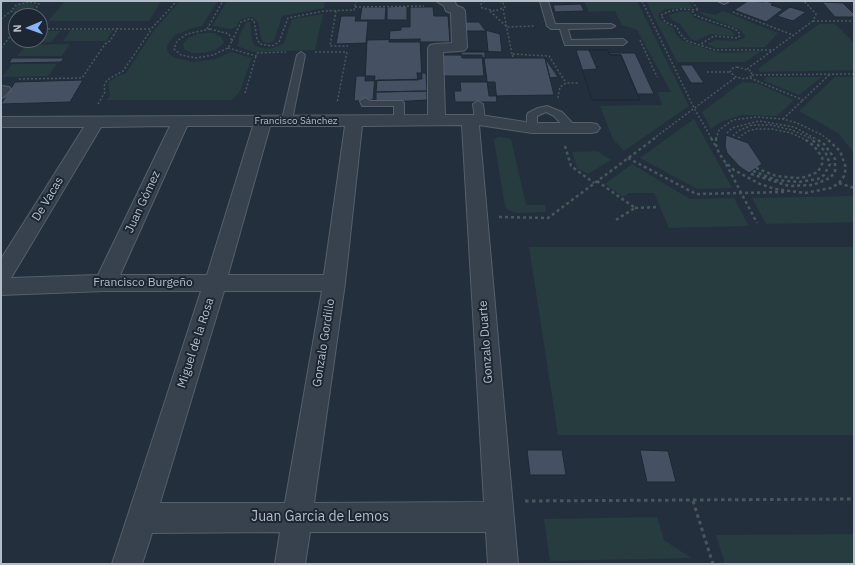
<!DOCTYPE html>
<html>
<head>
<meta charset="utf-8">
<style>
  body { margin:0 }
  #map { position:relative; width:855px; height:565px; overflow:hidden; background:#242f3e; font-family:"IBM Plex Sans",sans-serif }
  canvas { display:block }
  .frame { position:absolute; inset:0; border:2px solid #b4bcc9; pointer-events:none }
  .north { position:absolute; left:8px; top:8px; width:40px; height:40px; box-sizing:border-box; background:#1d2633; border:1px solid #59626f; border-radius:50%; rotate:268deg; font-size:11px; font-weight:700; line-height:16px; text-align:center; color:#b4bcc9 }
  .north::after { content:''; display:block; margin:auto; width:14px; height:18px; background:#8ab4f8; clip-path:polygon(50% 0,100% 100%,50% 72%,0 100%) }
</style>
</head>
<body>
<div id="map">
<canvas width="855" height="565"></canvas>
<div class="frame"></div>
<div class="north">N</div>
</div>
<script>
const g = document.querySelector('canvas').getContext('2d');
g.lineJoin = 'round';
function paint(path, color) { g.fillStyle = color; g.fill(path, 'evenodd'); }
const poly = rows => new Path2D(rows.map(r => 'M' + r).join(''));
function trace(path, color, width, dash) { g.strokeStyle = color; g.lineWidth = width; g.lineCap = dash ? 'butt' : 'round'; g.setLineDash(dash || []); g.stroke(path); }
function drawText(font, color, halo, rows, align = 'center') {
  g.font = font + ' "IBM Plex Sans",sans-serif'; g.lineWidth = 4; g.setLineDash([]); g.textBaseline = 'middle'; g.strokeStyle = halo; g.fillStyle = color; for (const [text, x, y, turn = 0] of rows) {
    g.save(); g.translate(x, y); g.rotate((+turn || 0) * Math.PI / 180); g.textAlign = isNaN(turn) ? turn : align; if (halo) g.strokeText(text, 0, 0); g.fillText(text, 0, 0); g.restore();
  }
}
paint(poly([
  [65,1,161,1,149,21,48,21],
  [180,1,218,1,202,26,192,28,175,35,167,45,167,50,170,55,176,58,194,62,215,59,231,52,252,58,240,91,232,100,107,100,110,95,108,85,110,81,118,76,126,73,155,29],
  [227,1,248,2,325,2,324,8,282,16,274,41,268,43,263,42,261,38,258,22,254,18,249,17,240,20,236,27,231,29,212,26],
  [584,1,637,1,689,106,624,151,613,139,600,106,662,105,658,92,671,92,637,30,622,25,615,11,589,12],
  [646,1,689,1,693,8,666,9,658,14,659,19,673,28,677,36,683,41,716,52,728,53,761,51,745,62,677,62],
  [29,3,36,5,32,10,20,13,13,10,17,5],
  [689,11,695,18,730,30,736,35,729,36,710,34,697,41,691,39,680,24,672,20,669,15,678,12],
  [723,11,778,33,765,47,717,48,707,44,716,40,736,41,746,37,740,30,699,13,702,12,715,15],
  [323,14,315,50,254,52,237,46,239,41,239,36,247,21,250,22,252,40,255,46,266,49,273,48,284,43,292,19],
  [819,24,835,24,854,43,854,70,760,72,758,69],
  [71,30,113,30,106,41,63,41],
  [40,31,60,31,52,42,9,42,16,34,16,40,40,40],
  [206,33,214,33,221,37,224,42,222,45,215,50,204,53,192,53,184,49,183,44,187,39,197,34],
  [70,44,62,56,17,56,27,45],
  [12,64,57,64,48,76,2,77],
  [766,77,822,77,799,95,764,81],
  [835,77,854,77,854,153,838,133,799,111],
  [742,82,757,83,794,100,777,116,741,115,720,122,711,129,702,112],
  [694,119,732,188,697,189,640,158],
  [498,137,502,137,511,139,526,205,545,205,546,212,517,213,508,210,505,206,494,140],
  [597,151,611,160,588,174,577,168,572,152],
  [632,164,690,199,734,198,749,226,669,228,654,193,629,193,623,197,605,184],
  [854,196,854,222,766,224,752,198],
  [529,247,854,247,854,435,558,435],
  [657,517,664,540,691,558,550,561,544,519],
  [854,534,854,564,725,564,716,535]
]), '#263c3f');
const building = poly([
  [748,1,764,2,766,1,774,4,771,5,783,9,766,22,734,10,748,1],
  [822,2,843,3,854,14,854,17,835,17,822,2],
  [581,4,584,11,555,12,553,5,581,4],
  [407,6,407,20,387,20,387,7,407,6],
  [362,7,386,7,385,20,360,20,362,7],
  [410,7,433,7,434,16,448,16,450,42,389,42,390,31,401,30,401,27,410,27,410,7],
  [790,7,806,12,793,21,777,16,790,7],
  [341,16,356,16,355,21,368,21,366,43,336,44,341,16],
  [464,22,479,22,485,30,500,34,502,52,466,51,464,22],
  [464,31,486,31,488,51,466,51,464,31],
  [420,39,422,79,365,81,367,40,420,39],
  [576,50,608,50,610,55,621,55,640,100,592,100,576,50],
  [589,50,608,50,610,55,621,55,640,100,592,100,582,70,597,69,589,50],
  [461,52,485,52,485,58,462,58,461,52],
  [609,53,635,53,654,94,637,94,621,55,610,55,609,53],
  [443,55,482,55,484,76,443,76,443,55],
  [12,58,64,58,61,62,9,63,12,58],
  [484,58,545,58,554,95,489,96,484,58],
  [545,58,558,77,550,78,545,58],
  [680,65,692,65,704,83,691,83,680,65],
  [417,73,426,73,427,91,376,92,377,80,418,80,417,73],
  [356,76,375,76,373,100,354,101,356,76],
  [83,80,70,102,1,104,15,82,83,80],
  [460,82,495,82,497,102,455,102,454,91,461,91,460,82],
  [427,91,427,100,392,102,392,101,376,101,376,92,427,91],
  [726,135,748,143,762,164,749,173,740,167,727,153,725,146,726,135],
  [527,450,562,450,566,475,530,475,527,450],
  [640,450,668,451,676,482,647,482,640,450]
]);
paint(building, '#455162');
trace(building, '#1f2835', 1);
const lane = poly([
  [540,1,548,1,555,24,611,24,615,26,611,28,568,29,571,40,623,39,627,42,623,45,565,45,560,29,551,29,547,26,540,1],
  [718,1,727,1,728,2,724,4,718,1],
  [301,52,305,55,292,120,287,123,282,120,297,55,301,52],
  [1,86,9,87,11,89,4,97,1,98,1,86],
  [365,98,370,101,402,101,404,103,404,120,399,123,395,122,394,120,394,106,362,106,360,101,365,98],
  [478,101,483,104,485,120,480,123,475,120,473,104,478,101],
  [547,106,562,112,575,126,576,128,575,130,567,130,554,116,546,112,537,116,537,128,536,130,528,130,527,128,527,115,528,113,538,108,547,106]
]);
const street = poly([
  [436,1,454,1,457,6,463,8,465,11,467,47,465,50,460,51,443,52,445,115,480,115,532,123,591,123,597,124,600,128,597,132,591,133,532,133,479,125,518,564,488,564,486,532,310,532,305,564,275,564,280,532,152,533,142,564,112,564,201,291,105,291,1,295,1,259,84,127,1,127,1,117,428,115,428,48,430,45,435,44,452,43,451,13,446,11,444,6,436,1],
  [462,125,484,502,314,503,345,283,362,126,462,125],
  [170,126,98,275,11,278,101,127,170,126],
  [187,126,253,126,207,275,120,275,187,126],
  [270,126,345,126,324,275,228,275,270,126],
  [224,291,322,291,285,503,160,503,224,291]
]);
trace(lane, '#565f6c', 2);
trace(street, '#565f6c', 2);
trace(poly([
  [485,1,481,4,482,8,495,11,505,7,503,3,499,1],
  [642,1,694,108,712,139],
  [692,1,698,10],
  [30,2,39,4,34,11,19,14,11,11,16,5,30,2],
  [1,4,4,1],
  [355,7,424,6],
  [503,9,512,54],
  [698,10,682,9,670,11,661,15,665,22,677,27,680,34,687,41,715,50,772,50],
  [336,11,330,46,348,46],
  [490,11,507,27,534,26],
  [692,11,695,15,702,18,732,28,738,31,740,35,738,38,714,36,701,44],
  [29,12,34,16],
  [733,12,793,35],
  [1,19,11,11],
  [813,21,854,21],
  [40,29,151,29,177,1],
  [207,29,223,1],
  [210,29,229,34,232,41,228,48,213,55,196,58,181,55,174,49,177,41,187,34,210,29],
  [640,40,657,77],
  [232,41,241,22,249,19,254,20,257,39,260,44,272,46,279,42,288,18,324,11,354,10,356,1],
  [1,48,16,29],
  [228,48,256,56,257,53,286,52],
  [315,52,347,52,337,103],
  [513,57,512,54,549,56,566,83],
  [737,67,751,71,752,76,745,79,736,77,730,72,733,68,737,67],
  [747,69,813,21,816,14,804,1],
  [707,72,730,72],
  [752,75,854,74],
  [750,78,803,100,830,74],
  [19,79,82,78,105,44,110,41,118,28],
  [245,93,256,56],
  [558,98,560,87,566,83,578,83],
  [98,104,105,92,104,86,107,80,123,71,151,30],
  [783,119,803,100],
  [727,133,732,128,759,121,794,127,816,139],
  [733,136,738,131,752,125,771,125,792,130,812,139],
  [738,138,748,131,755,129,772,129,791,133,804,139],
  [653,139,736,77],
  [716,139,719,130,733,120,756,117,783,119,797,123,822,135,827,139]
]), '#44595c', 1.5, [2, 2]);
trace(poly([
  [711,138,715,145],
  [716,138,716,145,719,153,725,162,734,170,760,184,775,189,805,193,831,188,839,183,844,176,846,168,840,151,826,138],
  [565,146,571,166,594,183],
  [628,158,696,194,785,192],
  [726,164,757,223],
  [756,168,776,176,796,178,805,177,818,172,823,162,822,157,814,146,803,138],
  [753,171,776,180,799,182,818,179,824,175,830,164,825,151,810,138],
  [751,174,789,186,813,185,830,178,835,172,835,159,824,144,815,138],
  [597,181,635,208,614,221],
  [839,183,854,188],
  [635,208,657,207],
  [499,217,548,218,655,138]
]), '#44595c', 2.5, [3, 3]);
trace(poly([
  [525,501,854,499],
  [693,501,713,564]
]), '#44595c', 3, [3.5, 3.5]);
paint(lane, '#38414e');
paint(street, '#38414e');
drawText('10px', '#b4bcc9', '#1d2633', [
  ["Francisco Sánchez",296,121]
]);
drawText('12px', '#b4bcc9', '#1d2633', [
  ["De Vacas",48,199,-59],
  ["Juan Gómez",143,202,-65],
  ["Francisco Burgeño",143,283],
  ["Gonzalo Duarte",486,342,-94],
  ["Miguel de la Rosa",196,343,-72],
  ["Gonzalo Gordillo",324,343,-81]
]);
drawText('14px', '#b4bcc9', '#1d2633', [
  ["Juan Garcia de Lemos",320,517]
]);
</script>
</body>
</html>
